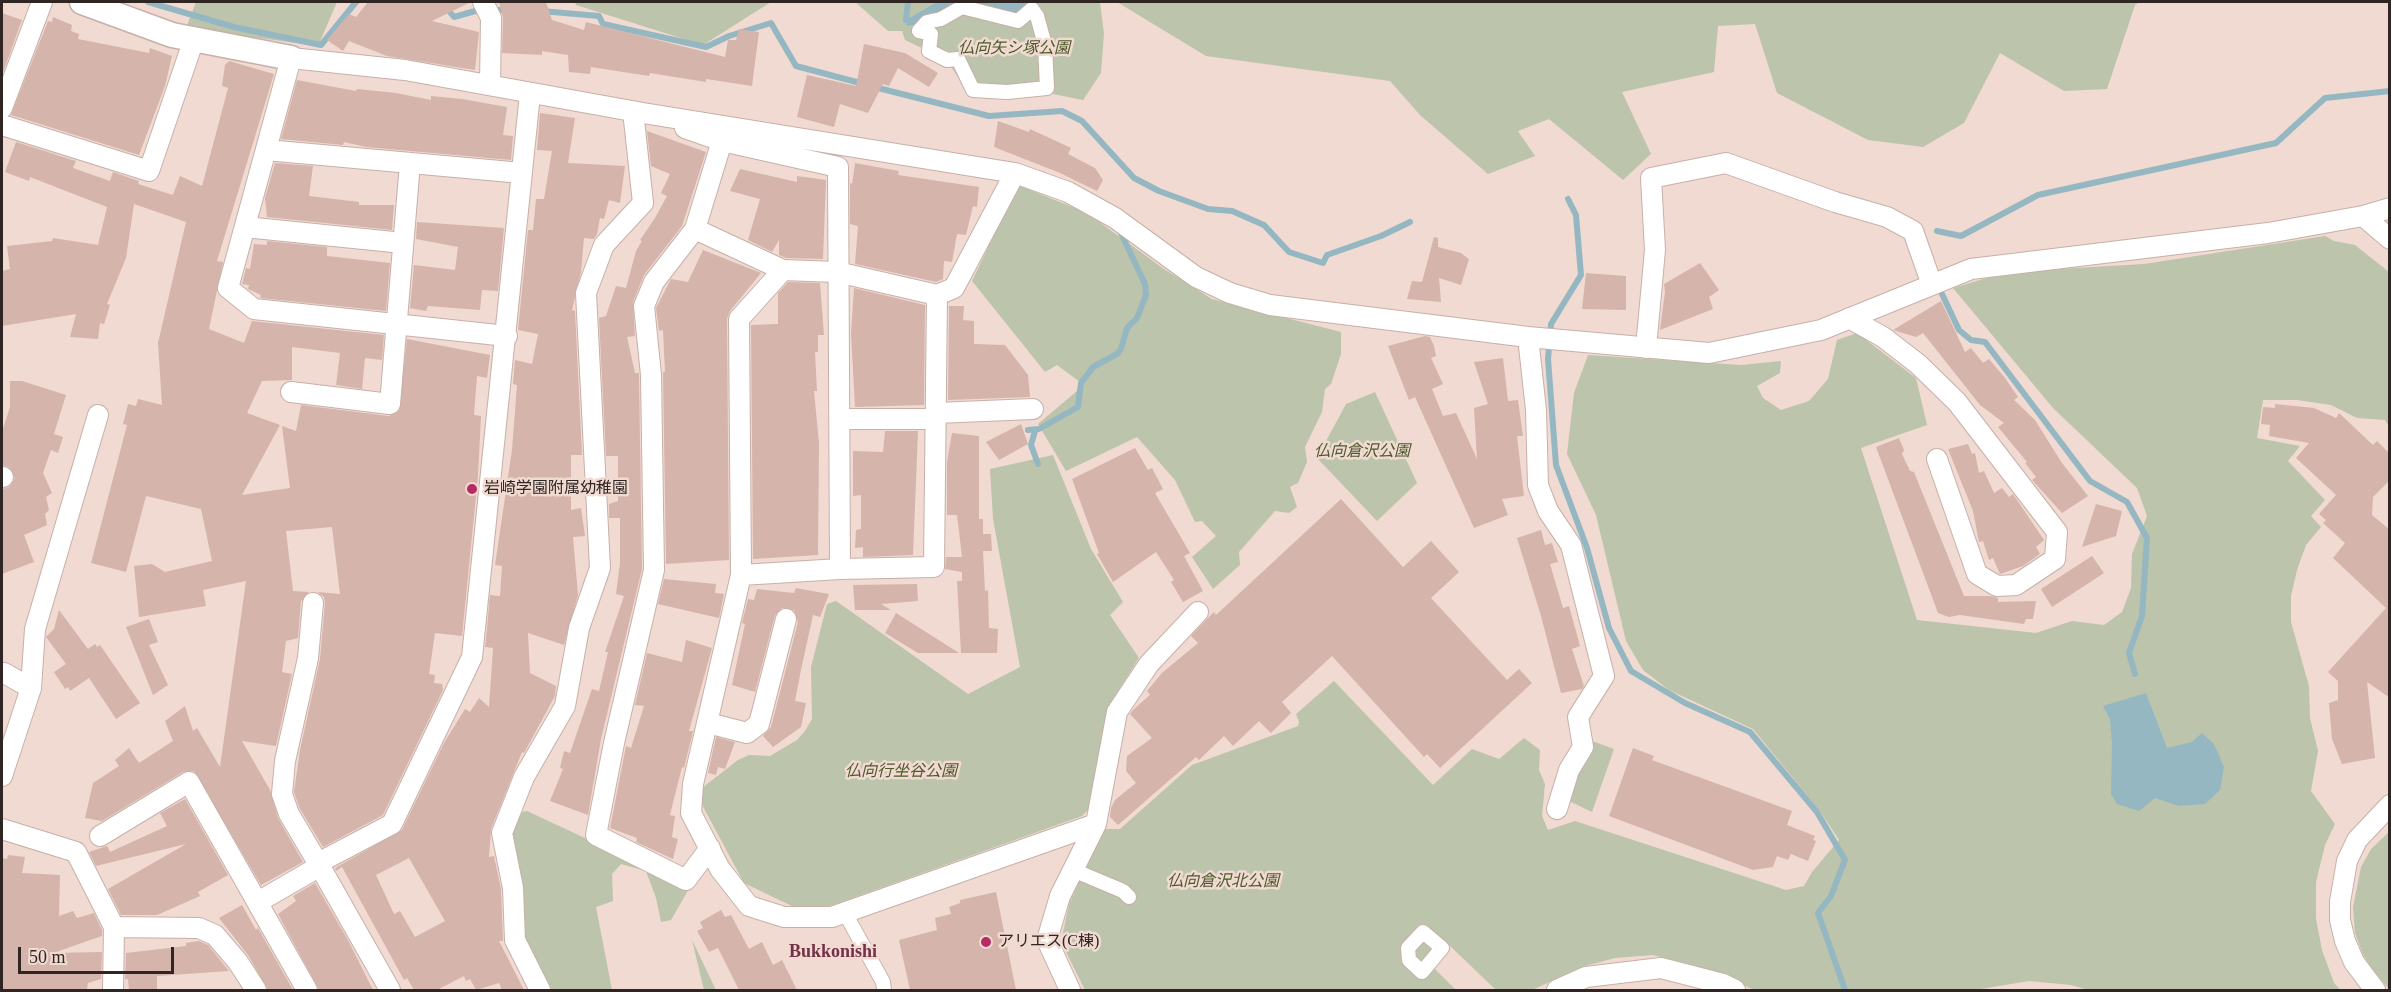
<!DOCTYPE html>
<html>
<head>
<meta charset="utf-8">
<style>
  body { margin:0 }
  #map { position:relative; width:2391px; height:992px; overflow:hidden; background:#f1dad1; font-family:"Times New Roman",serif }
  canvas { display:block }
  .frame { position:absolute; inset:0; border:3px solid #2f2623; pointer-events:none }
  .scale { position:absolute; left:18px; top:947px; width:156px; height:27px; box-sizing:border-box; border:3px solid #2f2623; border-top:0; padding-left:8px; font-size:18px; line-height:21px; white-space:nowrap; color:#2f2623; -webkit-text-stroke:4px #f1dad1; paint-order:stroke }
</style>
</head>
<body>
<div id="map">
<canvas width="2391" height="992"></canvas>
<div class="frame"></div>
<div class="scale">50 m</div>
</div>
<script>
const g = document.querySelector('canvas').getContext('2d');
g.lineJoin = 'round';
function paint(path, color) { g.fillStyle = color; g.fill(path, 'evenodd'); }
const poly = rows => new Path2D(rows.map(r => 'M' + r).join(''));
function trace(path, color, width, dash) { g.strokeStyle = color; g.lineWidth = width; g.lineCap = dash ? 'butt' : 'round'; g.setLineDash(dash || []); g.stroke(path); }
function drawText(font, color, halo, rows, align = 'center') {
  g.font = font + ' "Times New Roman","Noto Sans JP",serif'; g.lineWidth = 5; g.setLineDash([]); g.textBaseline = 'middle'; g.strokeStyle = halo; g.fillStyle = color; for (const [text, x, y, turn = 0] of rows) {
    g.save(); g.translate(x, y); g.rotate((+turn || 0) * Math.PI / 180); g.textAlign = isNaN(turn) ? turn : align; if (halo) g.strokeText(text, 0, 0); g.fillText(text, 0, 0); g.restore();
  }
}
paint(poly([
  [196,2,337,2,318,46,186,28],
  [575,2,771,2,703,45,576,5],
  [855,2,1100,2,1104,34,1101,73,1083,100,1048,93,969,95,947,60,905,40,902,31,888,31],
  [1117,2,2140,2,2135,5,2107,89,2064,91,2000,53,1964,123,1923,147,1868,140,1777,93,1755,24,1718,26,1714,72,1622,92,1651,154,1623,180,1549,119,1518,131,1535,156,1488,174,1420,115,1390,81,1206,56],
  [1018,185,1087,213,1164,269,1212,299,1341,332,1341,354,1331,384,1325,389,1322,412,1305,447,1307,462,1298,483,1290,487,1297,507,1289,513,1275,511,1239,552,1240,565,1213,589,1192,557,1216,536,1202,521,1195,522,1175,480,1137,437,1066,471,1038,424,1084,385,1057,365,1045,372,972,281],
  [2325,236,2334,241,2355,245,2389,272,2389,427,2385,420,2357,418,2331,405,2297,400,2263,400,2257,438,2300,446,2288,461,2325,500,2311,516,2321,527,2306,545,2297,570,2291,596,2291,622,2309,686,2310,718,2318,751,2311,791,2335,824,2325,845,2316,882,2316,919,2322,950,2334,983,2341,990,2088,990,2071,985,2029,981,1975,990,1755,990,1697,966,1653,955,1615,958,1585,966,1532,990,1496,990,1449,945,1434,968,1456,990,1085,990,1061,942,1069,904,1103,829,1120,829,1192,765,1298,726,1299,722,1296,714,1334,681,1433,785,1472,749,1499,759,1524,738,1540,750,1539,770,1545,784,1542,816,1548,830,1575,821,1786,890,1804,886,1812,872,1839,840,1820,811,1753,729,1669,690,1643,670,1626,641,1596,515,1567,454,1574,393,1588,355,1741,365,1781,361,1780,373,1757,386,1763,398,1781,410,1809,401,1828,379,1837,340,1857,333,1916,378,1927,425,1861,448,1917,620,2036,633,2072,621,2104,625,2122,612,2131,588,2132,554,2147,516,2137,488,2053,408,1953,288,1993,276,2041,270,2144,264],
  [1375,392,1417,483,1377,521,1317,458,1346,404],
  [1053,455,1091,549,1123,602,1110,615,1139,658,1111,702,1099,799,1082,816,830,906,794,907,744,883,700,801,702,788,738,760,749,755,770,756,797,740,805,731,812,719,811,667,827,604,836,601,968,694,1020,667,993,519,990,469],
  [1592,741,1614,749,1592,812,1567,800],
  [527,811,690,887,671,920,661,922,656,898,646,871,621,864,612,874,613,901,596,907,612,990,552,990,524,937,523,882,513,842,513,832,522,812],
  [2389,832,2389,989,2370,967,2362,952,2355,933,2353,907,2361,867,2371,849],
  [692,940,716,990,704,990]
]), '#bcc4ab');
paint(poly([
  [937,2,1033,2,1032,9,1018,21,962,7,941,19,907,26,906,20],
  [2146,693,2167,748,2192,742,2202,733,2214,744,2224,767,2220,790,2205,804,2179,806,2155,798,2139,811,2117,804,2111,794,2112,744,2110,719,2103,706]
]), '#94b7c2');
trace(poly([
  [148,2,234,27,321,45,356,2],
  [442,2,454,17,479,10,507,10],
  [541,11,599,16,603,24,706,47,729,36,771,23,796,66,864,84],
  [906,20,908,2],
  [874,87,989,116,1062,111,1082,121,1134,178,1159,191,1208,209,1232,211,1264,225,1289,252,1323,263,1327,255,1381,236,1410,222],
  [1568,199,1576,215,1581,275,1551,324,1548,359,1556,465,1587,548,1609,628,1631,671,1685,703,1750,732,1817,812,1845,860,1831,896,1818,913,1845,990],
  [1937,231,1961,236,2038,195,2276,143,2325,98,2390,91],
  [1942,294,1959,330,1971,340,1985,342,2090,481,2127,502,2147,538,2142,616,2129,653,2135,674],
  [1028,430,1039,429,1078,407,1081,383,1093,367,1117,354,1121,349,1127,328,1137,318,1146,295,1145,284,1120,231],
  [1035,431,1031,445,1038,464]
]), '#94b7c2', 6);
paint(poly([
  [368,2,471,2,432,21,479,32,475,70,387,56,349,41,343,51,327,40,349,14,356,17],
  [499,2,546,2,552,20,584,30,586,22,725,57,728,40,736,40,739,29,759,32,752,86,706,79,706,82,650,73,649,76,591,67,590,74,569,72,568,55,542,51,542,55,502,53,503,18],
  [2,13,22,20,2,75],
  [53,17,72,25,71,31,79,34,78,39,149,53,150,48,172,56,165,86,139,155,11,115,48,21,52,22],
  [864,44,905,53,938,73,929,87,898,68,889,86,883,84,868,113,840,104,834,127,797,117,807,75,856,86],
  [229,61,274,74,217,261,223,262,209,329,244,343,252,321,384,335,382,360,365,358,362,389,336,385,340,353,292,347,292,380,262,381,247,413,280,425,242,495,290,488,282,426,296,431,301,405,389,416,399,411,407,339,490,355,487,378,477,376,474,415,481,416,478,476,462,636,435,633,429,674,435,675,434,683,442,684,443,690,383,815,323,847,300,809,294,792,300,750,320,659,325,603,324,597,318,592,340,594,332,527,286,531,293,591,309,592,301,601,298,638,286,641,282,672,292,674,276,746,242,741,270,790,278,818,303,862,261,885,194,771,183,772,102,821,85,818,93,783,119,766,115,760,129,748,139,763,173,741,165,721,185,706,193,731,197,728,220,767,246,581,203,590,206,606,139,617,134,566,152,564,165,572,212,561,201,509,146,496,126,572,91,563,127,425,123,424,128,404,136,406,138,399,162,405,158,343,186,222,134,204,126,258,107,304,110,305,104,324,100,323,98,339,70,337,76,314,2,326,2,271,10,269,7,246,52,241,53,238,98,245,107,207,30,177,29,181,5,172,16,142,76,161,73,168,110,181,113,172,139,181,138,184,173,195,180,176,202,186,228,88,222,86,225,65],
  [297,80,356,91,357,89,396,93,431,100,431,96,462,99,507,107,503,135,513,136,511,160,366,147,344,142,343,145,281,139],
  [540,113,575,118,568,163,625,166,620,203,609,200,604,219,600,218,597,234,594,239,584,238,581,272,572,310,575,311,582,455,571,455,571,510,581,508,585,536,573,537,578,595,564,645,528,633,530,673,556,686,555,696,524,753,522,752,491,829,489,857,494,856,501,889,503,941,499,941,524,990,502,990,499,983,476,990,470,979,466,981,464,976,437,990,414,990,407,978,404,980,342,867,336,871,335,868,402,830,444,743,465,709,470,712,479,698,489,707,493,648,485,647,486,639,490,595,500,596,502,566,495,565,512,450,517,385,513,384,515,360,532,364,538,334,518,330,528,230,533,230,536,199,544,199,552,151,537,150],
  [409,858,445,921,415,937,400,911,394,914,376,875],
  [998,121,1029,132,1030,129,1071,148,1068,154,1095,168,1103,180,1097,191,1060,173,994,147],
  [647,131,706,152,682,226,644,275,633,302,635,336,627,337,635,373,639,373,639,376,642,569,601,739,588,815,550,801,563,769,560,768,564,751,570,753,592,689,599,691,608,652,605,652,624,596,616,594,620,563,620,518,609,518,609,504,618,501,618,456,606,456,599,318,606,316,616,286,626,288,636,251,642,241,640,240,655,218,667,196,661,193,670,174,651,166],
  [275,163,313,166,309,196,359,202,359,205,394,205,392,230,267,217,265,198],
  [855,163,899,171,898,175,979,187,977,207,973,206,966,235,957,234,952,262,944,261,943,279,936,282,855,264,858,226,850,224,850,183,852,184],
  [740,169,797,182,797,176,826,180,823,259,786,258,779,255,779,240,772,252,748,240,760,199,730,191],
  [417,222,504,228,498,291,482,290,480,310,428,306,426,311,410,308,414,265,455,270,458,247,416,239],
  [1434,237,1438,238,1438,247,1461,253,1469,259,1461,285,1439,278,1441,302,1407,299,1412,281,1422,282],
  [267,241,327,247,327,256,390,263,386,311,260,298,261,295,248,289,249,285,242,284,246,268,250,269,254,244,267,245],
  [703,250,761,273,730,311,727,319,729,560,666,564,663,372,665,372,663,330,659,331,656,308,671,279,688,282],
  [1700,263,1719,290,1709,297,1713,309,1660,330,1665,292,1664,284],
  [1586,273,1626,276,1626,310,1582,309],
  [788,282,820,283,824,335,818,335,818,352,815,352,817,391,814,391,819,443,818,555,753,559,751,325,778,324,778,293],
  [854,288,925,305,924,405,855,407,851,334],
  [1941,301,1965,352,1971,348,1983,363,1989,359,2005,378,2018,397,2014,400,2035,420,2062,463,2088,496,2062,513,2032,480,2036,477,2025,463,2027,462,1998,427,2004,423,1980,405,1923,333,1916,337,1893,330],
  [949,306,964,306,963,320,974,321,974,344,1005,345,1028,375,1030,397,948,400],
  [1425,336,1430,337,1434,346,1436,356,1431,358,1443,384,1432,389,1443,416,1456,413,1477,459,1474,408,1488,404,1474,362,1503,358,1508,401,1518,400,1523,436,1517,436,1524,496,1502,499,1508,515,1474,528,1415,397,1409,400,1388,346],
  [10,381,22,381,66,395,54,434,63,437,58,453,51,450,43,473,52,493,46,497,49,510,45,514,47,525,24,535,34,562,2,574,2,489,9,487,15,478,9,467,2,465,2,432,10,407],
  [2275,404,2314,408,2336,418,2339,413,2373,445,2377,441,2390,454,2390,480,2373,497,2372,515,2390,530,2390,698,2367,682,2375,758,2342,764,2332,739,2329,703,2338,700,2338,681,2328,672,2386,608,2333,558,2345,543,2323,523,2326,520,2319,514,2336,495,2296,458,2309,443,2269,436,2270,425,2261,424,2263,407,2275,408],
  [1021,424,1028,444,999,460,986,442],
  [885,431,918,431,913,555,863,557,863,547,855,548,856,530,861,529,861,495,853,496,853,451,883,452],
  [952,433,979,436,979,519,983,519,983,534,991,534,992,551,983,551,985,591,988,590,989,628,998,629,997,653,961,653,957,581,962,581,962,572,945,569,946,557,962,557,957,515,947,515,947,462],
  [1899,438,1904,450,1902,454,1910,471,1914,472,1964,596,1990,596,1998,598,1998,602,2036,601,2033,619,2026,619,2024,624,1960,615,1949,617,1938,613,1876,447],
  [1968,444,1972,454,1975,453,1979,473,1984,471,1994,493,2002,488,2009,497,2013,494,2044,540,2036,547,2040,554,2023,566,2000,574,1993,558,1989,560,1983,541,1979,542,1973,511,1948,449],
  [1135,448,1148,470,1152,468,1163,489,1155,493,1190,553,1184,556,1203,591,1183,602,1171,582,1174,580,1156,552,1113,582,1097,554,1099,553,1072,479],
  [1341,499,1403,567,1431,541,1459,572,1431,598,1507,680,1519,669,1532,683,1440,768,1427,754,1424,757,1332,656,1282,702,1291,713,1271,733,1259,721,1233,746,1224,736,1199,760,1196,757,1118,825,1110,817,1111,808,1115,800,1136,783,1126,771,1127,756,1152,738,1130,714,1133,710,1150,695,1147,691,1162,673,1198,643,1191,636,1208,618,1214,612,1216,615],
  [2096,504,2122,511,2116,536,2082,547],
  [1541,530,1545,545,1552,543,1558,562,1550,564,1563,608,1569,606,1580,646,1572,649,1584,686,1582,689,1561,693,1541,616,1517,538],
  [2092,556,2104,573,2052,607,2041,589],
  [664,579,716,584,715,593,724,594,719,618,658,604],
  [917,584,918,601,881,604,891,610,855,610,853,585],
  [796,588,829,594,820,617,813,615,801,670,795,701,806,703,801,727,773,747,763,736,771,727,798,622,794,610,782,608,775,615,755,692,732,685,745,624,742,623,748,599,754,600,757,589,794,593],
  [59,610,88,649,95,644,97,647,100,645,140,703,116,719,89,678,70,691,68,687,65,689,54,672,66,664,46,637,54,629],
  [896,613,959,653,918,653,885,633],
  [149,619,158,642,149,645,168,685,153,695,126,627],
  [686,640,712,648,689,731,693,731,684,768,682,767,670,815,675,816,672,837,678,839,673,859,636,842,637,838,610,828,626,746,631,748,644,706,635,705,647,653,682,662],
  [716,737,735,742,725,769,718,767,716,775,708,773],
  [1633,748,1654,756,1652,760,1792,811,1787,825,1815,836,1813,840,1816,841,1808,861,1791,854,1788,860,1777,856,1773,867,1753,870,1609,816],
  [185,799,228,875,198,892,200,896,157,915,121,915,108,889,186,844,96,866,89,852,107,846,110,852,167,826,160,813],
  [8,855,25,857,22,873,60,875,59,916,73,911,77,918,94,913,102,930,102,936,53,953,102,952,101,979,88,983,87,989,2,990,2,858,7,859],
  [315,883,349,942,373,990,319,990,278,914,296,901,293,896],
  [996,892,1016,990,910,990,899,940,937,930,935,918,951,914,949,907,960,903,960,900],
  [242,905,256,930,258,928,293,990,268,990,248,955,219,918],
  [721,910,725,917,731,915,749,949,762,942,773,965,782,960,797,990,739,990,718,948,709,952,697,931,703,928,700,922],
  [199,941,208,945,229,971,157,976,157,990,129,990,128,979,125,979,126,953,186,946,186,943]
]), '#d5b4ab');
const pedestrian = poly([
  [962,7,1018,21,1032,9,1037,16,1045,45,1047,88,1007,92,973,90,958,59,947,60,929,51,931,34,919,31,927,22,941,19,962,7],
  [1073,870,1123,891,1129,897],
  [845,913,883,982,884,990],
  [1423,932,1442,948,1422,972,1409,960,1408,948,1423,932]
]);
const minor = poly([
  [483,2,491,18,490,85],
  [2,108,42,2],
  [2,125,149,171,194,39],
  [685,128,722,141,838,167,840,569,741,575,693,784,691,813,720,869,749,906,784,917,832,917,1096,824],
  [266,150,522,173],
  [2363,216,2390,239],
  [245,227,403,243],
  [695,229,783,270],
  [937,295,954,288,1015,173],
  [1849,318,1883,337,1918,364,1957,402,2057,532,2055,559,2016,585,1997,586,1977,574,1937,459],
  [507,336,254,309,228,288,291,58,405,70,643,113,1015,173,1068,192,1115,218,1196,277,1230,293,1270,305,1528,337,1709,353,1821,330,1971,269,2268,233,2363,216,2390,208],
  [1528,337,1536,410,1538,485,1548,511,1571,545,1604,676,1578,717,1583,747,1569,770,1557,809],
  [1646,348,1655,250,1651,178,1726,163,1835,202,1887,217,1913,231,1932,285],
  [291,392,390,404,410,163],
  [936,413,1033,409],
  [840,419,936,419],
  [2,477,3,477],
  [741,575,739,319,783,270,837,272,937,295,934,567,840,569],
  [313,603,308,658,285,761,282,794,289,814,318,863],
  [4,673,31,688],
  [708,723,747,733,759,724,786,619],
  [2,776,31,688,35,629,98,415],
  [2,829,76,852,114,927,199,928,215,935,238,962,256,990],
  [100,836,189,782,307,990],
  [710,848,686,880,596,835,614,743,654,570,651,375,644,306,654,282,695,229,722,141],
  [258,902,320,866],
  [113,990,114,927],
  [390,990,318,863,392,824,472,657,530,94],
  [540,990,515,940,513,888,502,833,524,777,565,706,579,628,600,568,586,293,604,245,643,203,633,111],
  [1070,990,1047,940,1060,896,1096,824,1117,712,1149,664,1198,612],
  [1557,990,1586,977,1661,968,1723,984,1735,990],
  [2375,990,2354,962,2345,941,2340,920,2340,902,2347,861,2357,840,2390,805]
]);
const tertiary = poly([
  [82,2,172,35,291,58]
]);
trace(pedestrian, '#c7b0a8', 16);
trace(minor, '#c7b0a8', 22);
trace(tertiary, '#c7b0a8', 27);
trace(pedestrian, '#fff', 14);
trace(minor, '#fff', 20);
trace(tertiary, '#fff', 24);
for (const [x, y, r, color] of [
  [472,489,6,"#b72b63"],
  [986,942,6,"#b72b63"]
]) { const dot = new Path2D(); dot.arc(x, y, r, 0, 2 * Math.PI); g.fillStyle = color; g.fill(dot); trace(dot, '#f1dad1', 2); }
drawText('italic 16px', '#4d5a2b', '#f1dad1', [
  ["仏向矢シ塚公園",1014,49],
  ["仏向倉沢公園",1362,452],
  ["仏向行坐谷公園",901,772],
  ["仏向倉沢北公園",1223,882]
]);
drawText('16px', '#2f2623', '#f1dad1', [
  ["岩崎学園附属幼稚園",484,489],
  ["アリエス(C棟)",998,942]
], 'left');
drawText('bold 18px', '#753047', '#f1dad1', [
  ["Bukkonishi",833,952]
]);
</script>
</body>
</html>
